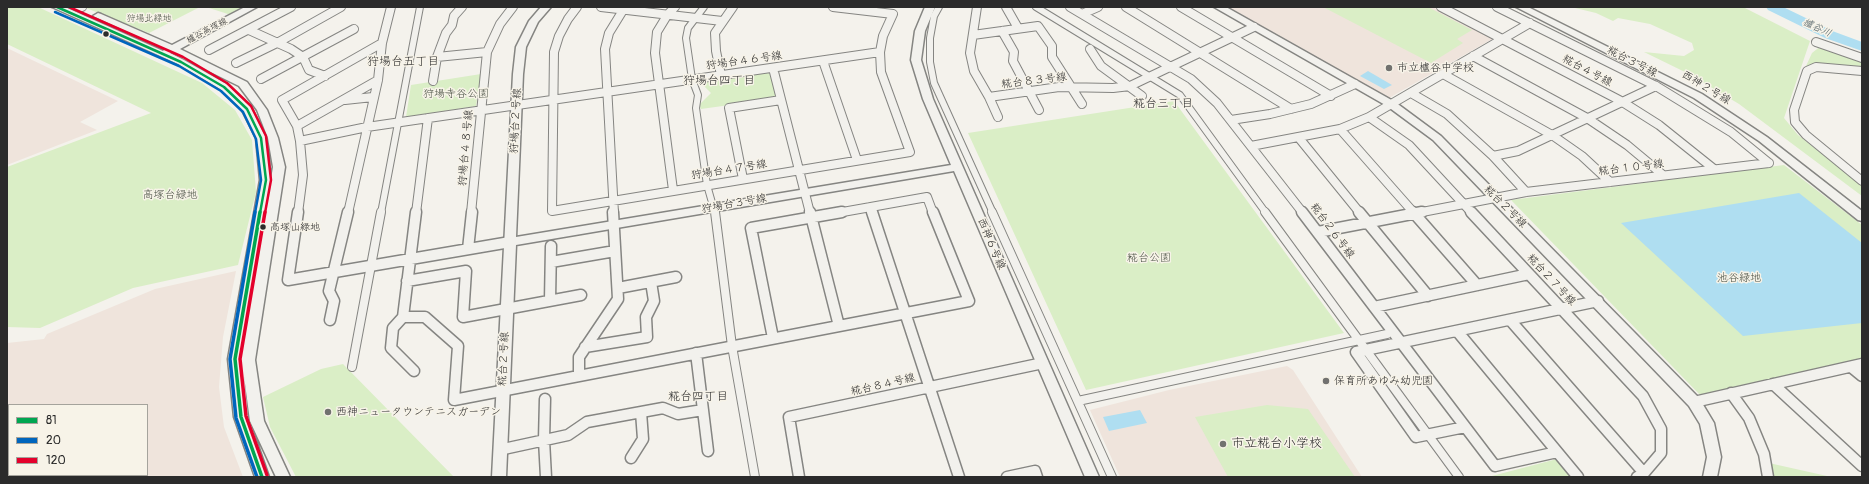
<!DOCTYPE html>
<html>
<head>
<meta charset="utf-8">
<style>
  body { margin:0 }
  #map { position:relative; width:1869px; height:484px; overflow:hidden; background:#f4f2ec; font-family:Pangolin,sans-serif }
  canvas { display:block }
  .frame { position:absolute; inset:0; border:8px solid #2b2b2b; pointer-events:none }
  .legend { position:absolute; left:8px; top:404px; width:140px; height:72px; box-sizing:border-box; background:#f7f3e8; border:1px solid #a5a39c; margin:0; padding:5px 7px; list-style:none; font-size:12px; color:#2b2b2b }
  .legend li { display:flex; align-items:center; gap:8px; height:20px }
  .legend b { width:20px; border:1px solid #a5a39c }
</style>
</head>
<body>
<div id="map">
<canvas width="1869" height="484"></canvas>
<div class="frame"></div>
<ul class="legend">
<li><b style="height:5px;background:#00a651"></b>81</li>
<li><b style="height:5px;background:#0065bd"></b>20</li>
<li><b style="height:5px;background:#e4002b"></b>120</li>
</ul>
</div>
<script>
const g = document.querySelector('canvas').getContext('2d');
g.lineJoin = 'round';
function paint(path, color) { g.fillStyle = color; g.fill(path, 'evenodd'); }
const poly = rows => new Path2D(rows.map(r => 'M' + r).join(''));
function trace(path, color, width, dash) { g.strokeStyle = color; g.lineWidth = width; g.lineCap = dash ? 'butt' : 'round'; g.setLineDash(dash || []); g.stroke(path); }
function drawText(font, color, halo, rows, align = 'center') {
  g.font = font + ' Pangolin,"Klee One",sans-serif'; g.lineWidth = 3; g.setLineDash([]); g.textBaseline = 'middle'; g.strokeStyle = halo; g.fillStyle = color; for (const [text, x, y, turn = 0] of rows) {
    g.save(); g.translate(x, y); g.rotate((+turn || 0) * Math.PI / 180); g.textAlign = isNaN(turn) ? turn : align; if (halo) g.strokeText(text, 0, 0); g.fillText(text, 0, 0); g.restore();
  }
}
paint(poly([
  [1228,7,1433,7,1494,38,1389,98],
  [7,48,118,101,80,122,97,130,7,165],
  [236,271,223,337,219,387,224,427,243,477,7,477,7,343,44,339,47,334,155,289],
  [9,405,147,405,147,475,9,475],
  [1287,366,1293,370,1362,477,1120,477,1090,410,1169,390]
]), '#efe4dc');
paint(poly([
  [7,7,38,7,202,83,235,110,252,140,256,192,238,265,133,288,40,328,7,327,7,167,151,113,7,44],
  [89,7,200,7,149,33,86,8],
  [206,7,247,7,231,15],
  [1323,7,1428,7,1472,30,1457,39,1463,43,1431,63],
  [1571,7,1743,7,1810,41,1784,118,1798,135,1862,185,1862,196,1739,104,1689,74,1644,52,1684,56,1694,50,1692,43,1650,24,1618,18,1613,21,1596,13],
  [1822,45,1862,59,1862,69,1808,68,1806,66,1812,53],
  [763,71,770,74,776,96,773,99,701,109,699,105,711,93,698,80],
  [481,74,476,106,406,117,411,85],
  [1174,101,1344,333,1086,390,968,133],
  [1784,165,1862,225,1862,358,1702,397,1511,200],
  [343,364,454,477,296,477,270,427,263,397,321,369],
  [1267,405,1308,409,1355,477,1228,477,1195,417],
  [1557,459,1572,477,1488,477],
  [1769,463,1827,476,1829,477,1771,477]
]), '#daeec6');
paint(poly([
  [1368,71,1392,85,1384,89,1360,76],
  [1799,193,1862,243,1862,323,1743,336,1621,223],
  [1140,410,1147,423,1109,431,1103,417]
]), '#afdef1');
paint(poly([
  [1766,7,1783,7,1835,32,1862,42,1862,51,1825,38,1768,10,1766,7]
]), '#afdef1');
const pedestrianFar1 = poly([
  [704,7,688,28,686,38,692,79,698,95,696,108,707,185,715,213],
  [939,7,934,16,930,38,930,62,934,83,993,213],
  [1036,7,1180,95,1266,213],
  [381,213,420,7]
]);
const pedestrian = poly([
  [715,212,732,346,755,477],
  [992,212,1112,477],
  [1265,212,1459,477],
  [352,367,381,212],
  [1078,401,1387,334]
]);
const minorFar1 = poly([
  [577,7,568,19,559,36,554,52,552,211,910,152,881,72,880,52,883,36,893,14,833,7],
  [601,7,722,21],
  [977,7,970,53,974,71,989,97,1059,87,1113,88,1130,86,1254,27],
  [1006,7,1018,28],
  [1070,7,1191,79,1217,103,1303,213],
  [1126,7,1291,109],
  [1181,7,1331,96],
  [1441,7,1621,101,1659,125,1714,169],
  [1497,7,1656,86,1731,132,1769,163],
  [79,8,82,7],
  [1082,14,1098,7],
  [249,30,291,49,303,57,309,70,325,76],
  [1002,31,1014,52,1013,61,1039,110],
  [973,35,1038,26,1052,46,1052,57,1082,104],
  [1816,42,1862,58],
  [1090,49,1101,66,1142,96],
  [209,50,291,7],
  [1473,56,1587,118,1627,145,1663,175],
  [437,57,487,52],
  [823,61,857,160],
  [236,63,277,43,341,7],
  [773,68,810,213],
  [1862,71,1816,67,1807,71,1794,110,1795,122,1806,135,1862,181],
  [1443,74,1552,135,1582,156,1610,182],
  [721,75,716,51,715,33,733,7],
  [261,79,354,29],
  [433,81,437,57,446,33,452,25,454,16,462,7],
  [1411,93,1447,114,1493,156,1526,192],
  [989,97,998,117],
  [345,100,373,97],
  [1369,117,1409,145,1472,213],
  [1231,120,1270,114,1311,104,1355,84],
  [297,126,378,80],
  [1340,129,1414,213],
  [1299,138,1360,213],
  [300,141,367,127,880,52],
  [1251,146,1340,129,1369,117,1530,23],
  [1493,156,1518,151,1656,86],
  [743,179,729,108,781,100],
  [673,190,655,53,657,32,668,14,675,7],
  [870,207,872,213],
  [298,213,303,175,300,141,297,126,282,100,382,43],
  [348,213,378,80,382,43,391,7],
  [416,213,428,118],
  [471,213,487,52,500,24,513,7],
  [614,213,605,49,609,33,625,7],
  [837,213,927,197,933,213],
  [1417,213,1526,192,1769,163]
]);
const minor = poly([
  [298,212,288,280,510,242],
  [416,212,403,317,425,317,458,346,454,400,969,301,933,212],
  [810,212,839,326],
  [872,212,959,477],
  [1302,212,1495,466,1557,452],
  [1359,212,1428,296],
  [1413,212,1477,285],
  [1471,212,1643,396,1661,429,1661,453,1644,473,1637,477],
  [1318,232,1422,212],
  [468,249,472,212],
  [551,262,615,251],
  [407,281,466,271,463,317,581,295],
  [618,288,676,277],
  [550,300,551,246],
  [1374,307,1529,274],
  [403,317,393,328,391,348,414,371],
  [330,320,334,301,329,291,348,212],
  [1510,320,1644,473],
  [1457,331,1578,477],
  [773,338,751,228,842,212],
  [585,347,647,337,646,317,654,301,651,282],
  [696,353,708,451],
  [1851,367,1862,376],
  [579,376,579,357,618,299,613,212],
  [1773,384,1862,466],
  [1731,393,1749,418,1764,454,1768,477],
  [545,399,544,440,546,477],
  [1694,402,1862,364],
  [1465,427,1416,437,1356,352,1598,301],
  [499,450,568,435,587,422,663,408,678,414,703,410],
  [631,458,643,439,641,412],
  [799,477,789,417,1043,363],
  [1007,477,1035,471,1037,477]
]);
const tertiary = poly([
  [52,7,65,7,163,51,165,49,93,16,98,13,101,14,172,45,245,7,257,7,180,49,247,82,267,110,278,138,285,167,255,360,264,421,290,477,276,477,250,421,244,376,248,417,269,477,255,477,234,417,228,359,260,180,256,138,242,110,220,89,178,64,52,7],
  [170,53,172,53,239,86,257,110,268,138,273,167,271,179,266,138,251,107,228,85,184,60,170,53],
  [541,7,551,7,538,22,526,47,523,74,516,237,951,165,923,99,911,60,915,31,925,7,935,7,925,31,921,60,933,99,1099,477,1085,477,954,171,516,245,506,477,492,477,513,74,516,47,529,21,541,7],
  [1214,7,1226,7,1395,102,1441,136,1699,398,1714,423,1721,457,1717,477,1703,477,1707,457,1700,424,1689,406,1433,140,1387,106,1214,7],
  [1516,7,1528,7,1702,94,1767,137,1862,211,1862,221,1858,220,1759,141,1694,98,1516,7]
]);
trace(pedestrianFar1, '#858582', 8);
trace(pedestrian, '#858582', 10);
trace(minorFar1, '#858582', 10);
trace(minor, '#858582', 13);
trace(tertiary, '#858582', 3);
trace(pedestrianFar1, '#f2f1ed', 6);
trace(pedestrian, '#f2f1ed', 8);
trace(minorFar1, '#f2f1ed', 8);
trace(minor, '#f2f1ed', 10);
paint(tertiary, '#f2f1ed');
trace(poly([
  [57,7,181,62,224,87,247,109,261,138,266,180,260,213]
]), '#00a651', 2.5);
trace(poly([
  [260,212,235,359,241,417,262,477]
]), '#00a651', 3.5);
trace(poly([
  [55,12,179,66,221,91,243,112,256,139,261,180,255,213]
]), '#0065bd', 2.5);
trace(poly([
  [255,212,230,359,236,418,257,477]
]), '#0065bd', 3.5);
trace(poly([
  [69,7,183,57,227,83,251,106,266,136,271,180,265,213]
]), '#e4002b', 2.5);
trace(poly([
  [265,212,240,359,246,416,267,475]
]), '#e4002b', 3.5);
for (const [x, y, r, color] of [
  [106,34,3.5,"#2b2b2b"],
  [1389,68,4,"#71716f"],
  [263,227,3.5,"#2b2b2b"],
  [1326,381,4,"#71716f"],
  [328,412,4,"#71716f"],
  [1223,444,4,"#71716f"]
]) { const dot = new Path2D(); dot.arc(x, y, r, 0, 2 * Math.PI); g.fillStyle = color; g.fill(dot); trace(dot, '#f7f3e8', 1.5); }
drawText('9px', '#4a5144', '#f7f3e8', [
  ["狩場北緑地",149,19]
]);
drawText('9px', '#2b2b2b', '#f7f3e8', [
  ["櫨谷高塚線",207,31,-28]
]);
drawText('italic 10px', '#44565d', '#f7f3e8', [
  ["櫨谷川",1817,28,25]
]);
drawText('10px', '#2b2b2b', '#f7f3e8', [
  ["高塚山緑地",270,227]
], 'left');
drawText('11px', '#2b2b2b', '#f7f3e8', [
  ["狩場台４６号線",744,61,-8],
  ["糀台３号線",1632,62,27],
  ["糀台４号線",1587,71,28],
  ["糀台８３号線",1034,81,-7],
  ["西神２号線",1706,88,31],
  ["狩場台２号線",516,121,-87],
  ["狩場台４８号線",466,148,-85],
  ["糀台１０号線",1631,168,-7],
  ["狩場台４７号線",729,170,-9],
  ["狩場台３号線",734,204,-10],
  ["糀台２号線",1505,207,45],
  ["糀台２６号線",1332,231,53],
  ["西神６号線",991,244,67],
  ["糀台２７号線",1551,280,47],
  ["糀台２号線",504,359,-87],
  ["糀台８４号線",883,385,-13]
]);
drawText('11px', '#2b2b2b', '#f7f3e8', [
  ["市立櫨谷中学校",1397,68],
  ["保育所あゆみ幼児園",1334,381],
  ["西神ニュータウンテニスガーデン",336,412]
], 'left');
drawText('11px', '#4a5144', '#f7f3e8', [
  ["狩場寺谷公園",456,94],
  ["高塚台緑地",170,195],
  ["糀台公園",1149,258],
  ["池谷緑地",1739,278]
]);
drawText('12px', '#2b2b2b', '#f7f3e8', [
  ["狩場台五丁目",403,62],
  ["狩場台四丁目",719,81],
  ["糀台三丁目",1163,104],
  ["糀台四丁目",698,397]
]);
drawText('13px', '#2b2b2b', '#f7f3e8', [
  ["市立糀台小学校",1231,444]
], 'left');
</script>
</body>
</html>
